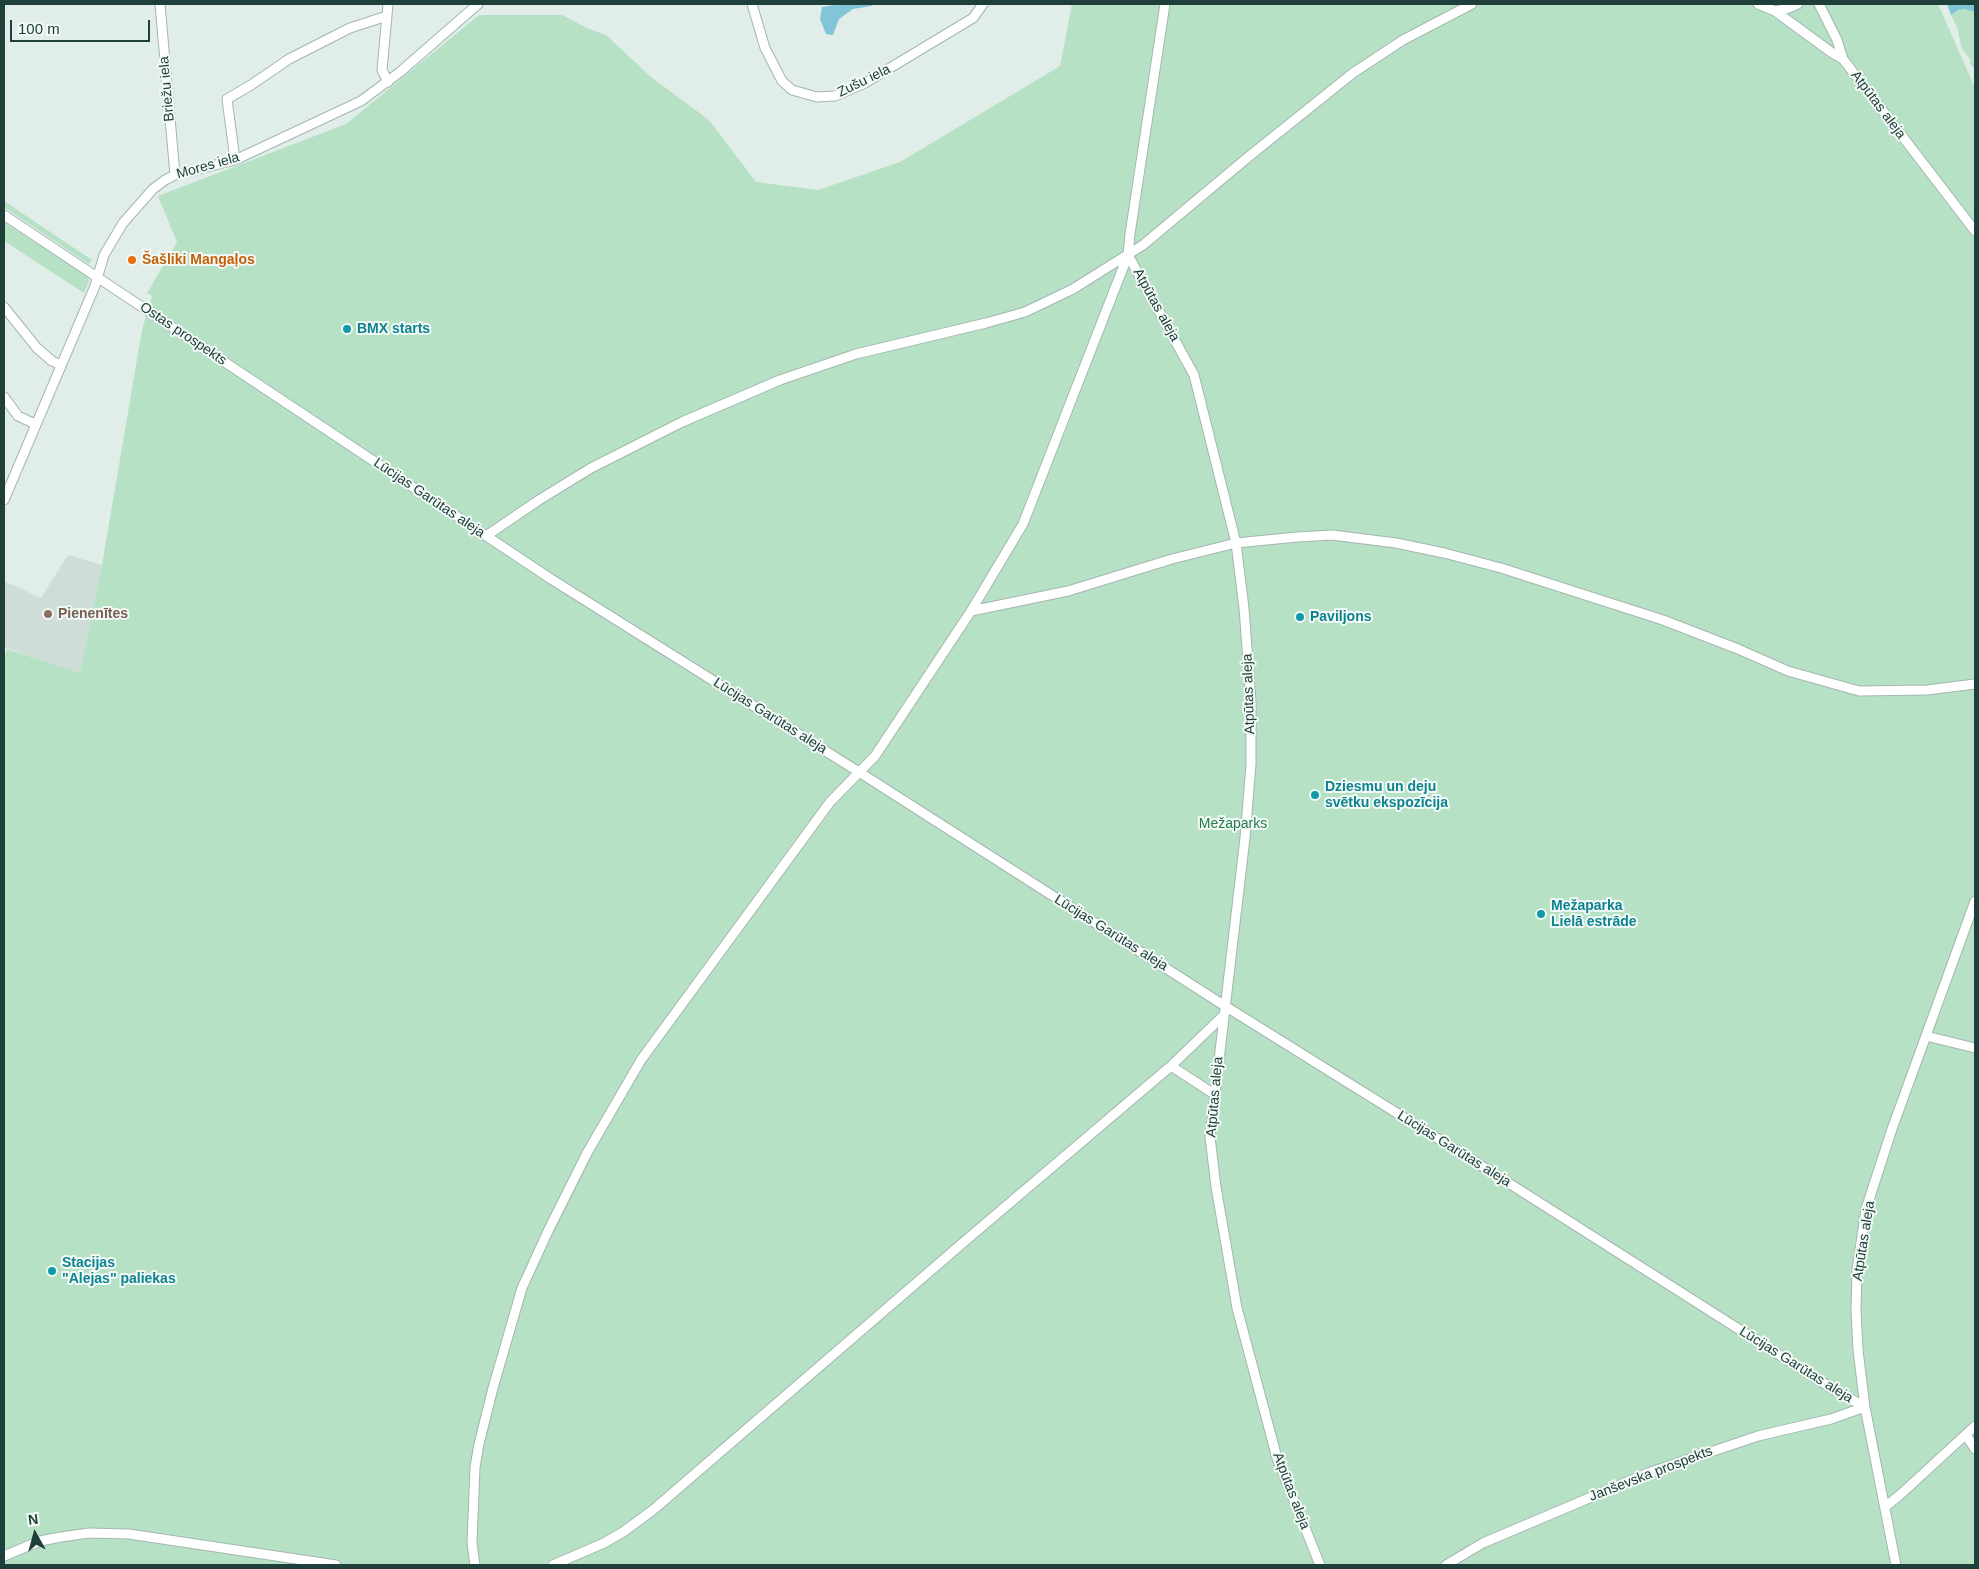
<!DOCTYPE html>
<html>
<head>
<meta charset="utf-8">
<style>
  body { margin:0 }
  #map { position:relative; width:1979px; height:1569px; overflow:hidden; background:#e1ede9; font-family:Helvetica,sans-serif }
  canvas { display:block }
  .frame { position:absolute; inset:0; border:5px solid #1f403a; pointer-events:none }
  .north { position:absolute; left:10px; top:1509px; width:50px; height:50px; -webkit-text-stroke:4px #f2f9f6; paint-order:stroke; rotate:353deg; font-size:14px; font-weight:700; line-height:20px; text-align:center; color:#1f403a }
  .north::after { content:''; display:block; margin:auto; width:18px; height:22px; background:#1f403a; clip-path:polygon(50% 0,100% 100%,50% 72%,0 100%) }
  .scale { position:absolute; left:10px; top:20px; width:140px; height:22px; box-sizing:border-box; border:2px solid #1f403a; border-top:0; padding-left:6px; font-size:15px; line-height:18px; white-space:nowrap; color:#1f403a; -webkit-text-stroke:4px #f2f9f6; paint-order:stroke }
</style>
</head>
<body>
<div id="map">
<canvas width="1979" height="1569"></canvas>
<div class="frame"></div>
<div class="north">N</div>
<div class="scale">100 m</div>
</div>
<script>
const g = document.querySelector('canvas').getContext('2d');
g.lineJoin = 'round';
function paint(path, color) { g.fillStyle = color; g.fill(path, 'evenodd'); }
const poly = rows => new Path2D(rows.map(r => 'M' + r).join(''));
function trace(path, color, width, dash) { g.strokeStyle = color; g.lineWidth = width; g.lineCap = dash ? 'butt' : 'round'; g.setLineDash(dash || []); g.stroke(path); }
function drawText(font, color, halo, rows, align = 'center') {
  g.font = font + ' Helvetica,sans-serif'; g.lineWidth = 4; g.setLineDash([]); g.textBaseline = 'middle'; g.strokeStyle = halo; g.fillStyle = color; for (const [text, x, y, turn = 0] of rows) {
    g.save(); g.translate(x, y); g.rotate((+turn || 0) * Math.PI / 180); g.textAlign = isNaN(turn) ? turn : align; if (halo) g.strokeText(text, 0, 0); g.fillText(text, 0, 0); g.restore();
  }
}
paint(poly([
  [68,555,102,565,80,674,4,647,4,581,41,598]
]), '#cfddd8');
paint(poly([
  [1072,4,1938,4,1975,88,1975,1565,4,1565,4,659,7,649,80,673,102,565,142,330,152,296,147,293,177,242,158,196,346,124,479,15,562,15,589,29,606,35,651,77,709,120,756,182,818,190,900,162,1060,66],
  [1964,9,1975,12,1975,70,1970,64,1970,59,1962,49,1957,27,1951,15,1958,10],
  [4,201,92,260,89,264,4,207],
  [4,222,88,277,89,281,84,293,4,241]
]), '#b7e1c5');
paint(poly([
  [841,4,875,4,871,6,853,9,839,19,833,35,826,34,820,19,822,7],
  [1947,4,1975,4,1975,12,1964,9,1958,10,1951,15]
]), '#82c5d9');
const minor = poly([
  [160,4,175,175],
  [752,4,765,48,782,81,792,90,817,97,835,96,865,83,973,18,983,4],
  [1758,4,1775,11,1831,52,1843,59,1975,231],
  [1819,4,1837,40,1843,59],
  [1775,11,1789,8,1798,4],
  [388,82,382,70,388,4],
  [235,160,227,99,251,85,289,59,350,28,387,16],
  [4,215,148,311,153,313,157,317,551,579,859,772,1225,1006,1485,1168,1833,1389,1865,1407],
  [1128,255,1194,375,1236,543,1244,608,1251,702,1251,764,1245,838,1210,1137,1216,1187,1237,1308,1277,1458,1320,1565],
  [4,307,37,348,52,361,61,365],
  [4,397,18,416,35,424],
  [4,500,95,286,104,255,123,223,153,189,165,180,175,175,235,160,361,101,400,72,478,4],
  [486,536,539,500,591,468,682,422,780,380,856,354,986,323,1025,312,1073,289,1143,245,1247,158,1353,73,1403,40,1472,4],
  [971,611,1068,591,1172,559,1236,543,1297,537,1332,535,1396,543,1444,553,1501,568,1663,620,1738,649,1788,671,1859,691,1927,690,1975,684],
  [1926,1036,1975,1048],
  [1171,1066,1214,1094],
  [1966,1435,1975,1449],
  [1885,1507,1901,1494,1975,1426],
  [4,1556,40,1541,61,1537,89,1533,129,1534,336,1565],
  [475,1565,472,1543,475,1467,479,1444,493,1388,522,1288,549,1229,587,1153,641,1060,830,802,875,756,971,611,1023,524,1128,255,1130,234,1165,4],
  [553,1565,604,1543,623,1532,653,1510,965,1241,1171,1066,1224,1015],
  [1446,1565,1483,1543,1648,1473,1758,1436,1831,1419,1865,1407],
  [1896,1565,1865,1407,1858,1350,1856,1310,1857,1270,1866,1209,1892,1129,1975,901]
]);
trace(minor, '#a3b6b1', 11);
trace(minor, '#fff', 9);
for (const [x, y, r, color] of [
  [132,260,5,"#e8710a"],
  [347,329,5,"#0f9aa8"],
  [48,614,5,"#8d6e63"],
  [1300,617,5,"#0f9aa8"],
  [1315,795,5,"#0f9aa8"],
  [1541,914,5,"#0f9aa8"],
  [52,1271,5,"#0f9aa8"]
]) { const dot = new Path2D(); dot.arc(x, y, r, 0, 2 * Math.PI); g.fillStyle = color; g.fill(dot); trace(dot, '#f2f9f6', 2); }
drawText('14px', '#1f403a', '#f2f9f6', [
  ["Zušu iela",864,81,-26],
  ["Briežu iela",167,89,-95],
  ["Atpūtas aleja",1878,105,53],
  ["Mores iela",208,166,-16],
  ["Atpūtas aleja",1156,305,61],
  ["Ostas prospekts",183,334,34],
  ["Lūcijas Garūtas aleja",429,498,34],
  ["Atpūtas aleja",1249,694,-92],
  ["Lūcijas Garūtas aleja",770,716,32],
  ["Lūcijas Garūtas aleja",1111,933,32],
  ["Atpūtas aleja",1215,1097,-85],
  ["Lūcijas Garūtas aleja",1454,1149,32],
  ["Atpūtas aleja",1864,1241,-81],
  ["Lūcijas Garūtas aleja",1796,1365,32],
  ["Janševska prospekts",1651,1474,-21],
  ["Atpūtas aleja",1291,1491,69]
]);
drawText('bold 14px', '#c56008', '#f2f9f6', [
  ["Šašliki Mangaļos",142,260]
], 'left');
drawText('bold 14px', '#0d838f', '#f2f9f6', [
  ["BMX starts",357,329],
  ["Paviljons",1310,617],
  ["Dziesmu un deju",1325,787],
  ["svētku ekspozīcija",1325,803],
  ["Mežaparka",1551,906],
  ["Lielā estrāde",1551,922],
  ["Stacijas",62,1263],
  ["\"Alejas\" paliekas",62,1279]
], 'left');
drawText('bold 14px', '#785e54', '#f2f9f6', [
  ["Pienenītes",58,614]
], 'left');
drawText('14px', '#247c4c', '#f2f9f6', [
  ["Mežaparks",1233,824]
]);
</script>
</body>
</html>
